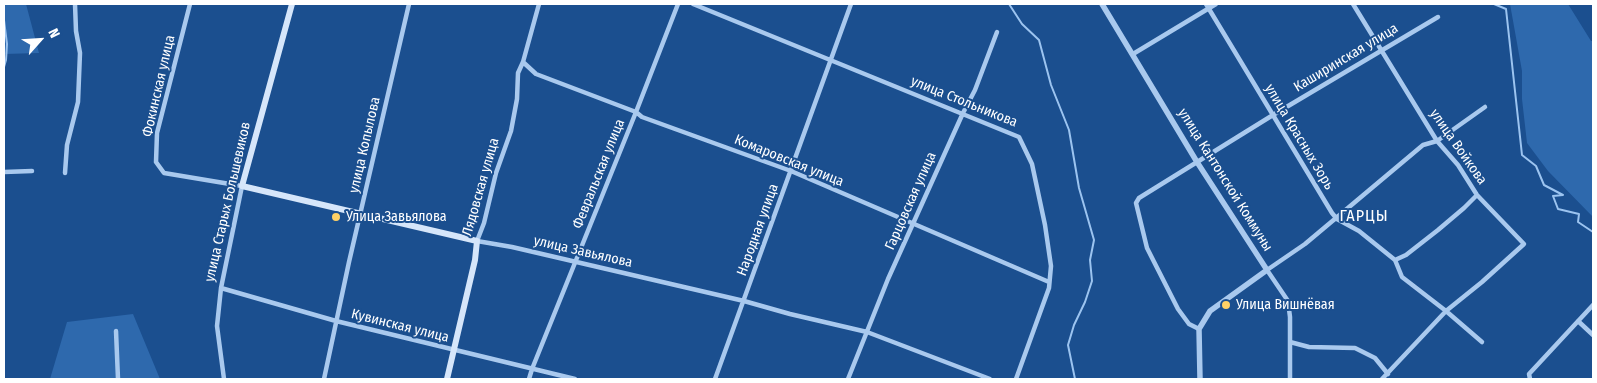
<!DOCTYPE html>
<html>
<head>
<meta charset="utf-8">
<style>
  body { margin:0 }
  #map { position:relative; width:1597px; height:383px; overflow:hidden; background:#1b4f8f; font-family:"Fira Sans Condensed",sans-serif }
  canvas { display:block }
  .frame { position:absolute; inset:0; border:5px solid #fff; pointer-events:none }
  .north { position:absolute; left:15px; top:15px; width:50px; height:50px; -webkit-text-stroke:4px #1b4f8f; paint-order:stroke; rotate:64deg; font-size:14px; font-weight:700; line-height:20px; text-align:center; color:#fff }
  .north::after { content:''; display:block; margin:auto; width:18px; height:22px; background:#fff; clip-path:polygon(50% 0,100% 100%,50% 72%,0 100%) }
</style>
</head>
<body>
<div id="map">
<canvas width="1597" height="383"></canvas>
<div class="frame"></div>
<div class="north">N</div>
</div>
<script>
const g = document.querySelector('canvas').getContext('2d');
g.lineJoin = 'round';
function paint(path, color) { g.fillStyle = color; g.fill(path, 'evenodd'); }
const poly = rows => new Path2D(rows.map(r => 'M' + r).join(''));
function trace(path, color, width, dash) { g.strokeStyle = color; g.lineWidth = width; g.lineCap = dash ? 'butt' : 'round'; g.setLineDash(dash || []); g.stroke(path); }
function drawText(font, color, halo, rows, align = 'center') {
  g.font = font + ' "Fira Sans Condensed",sans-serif'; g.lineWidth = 4; g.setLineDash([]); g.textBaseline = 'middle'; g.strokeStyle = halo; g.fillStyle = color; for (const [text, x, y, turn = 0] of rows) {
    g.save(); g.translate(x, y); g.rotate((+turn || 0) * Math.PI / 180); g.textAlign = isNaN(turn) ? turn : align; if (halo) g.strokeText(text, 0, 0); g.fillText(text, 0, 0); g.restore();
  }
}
paint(poly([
  [4,4,26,4,39,53,4,54],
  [1510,4,1568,4,1591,41,1593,41,1593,217,1548,171,1527,143,1522,99,1522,71],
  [133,314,160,379,50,379,67,322]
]), '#2e69ad');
trace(poly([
  [1009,4,1022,24,1039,40,1051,85,1069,130,1079,188,1094,240,1090,260,1092,281,1085,302,1074,325,1068,345,1075,379],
  [1494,4,1506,9,1522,155,1536,166,1544,185,1563,195,1553,196,1558,209,1579,214,1578,222,1593,232],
  [4,20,7,44,6,60,4,67]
]), '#9cc4f0', 2);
trace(poly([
  [190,4,157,133,156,162,164,173,242,186,221,288,217,326,224,379],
  [539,4,523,62,518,73,517,99,511,131,496,173,484,223,477,241,512,247,744,301,790,314,867,332,990,379],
  [693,4,1019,137,1032,164,1045,225,1051,266,1049,288,1016,379],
  [1206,4,1332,213,1337,219,1359,231,1395,260,1402,277,1446,311,1482,342],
  [1353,4,1437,141,1458,165,1477,195,1524,244,1482,282,1446,311,1382,379],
  [1133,54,1216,4],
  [523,62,536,74,636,112,642,117,791,171,1049,282],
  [4,172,32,171],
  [65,173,67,145,78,102,80,53,76,31,75,4],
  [1395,260,1406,255,1438,230,1464,208,1477,195],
  [221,288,336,321,575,379],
  [1578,321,1593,335],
  [1199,329,1189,324,1178,309,1147,248,1136,203,1139,198,1273,115,1438,17],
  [116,331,118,379],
  [1290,342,1309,347,1355,348,1375,358,1388,374],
  [324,379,349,262,409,4],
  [529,379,532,369,636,112,678,4],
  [715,379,851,4],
  [848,379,888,279,963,113,975,90,997,32],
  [1290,379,1290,317,1288,301,1267,270,1305,244,1423,145,1437,141,1485,107],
  [1530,379,1529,374,1593,305]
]), '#a9c9ee', 4.5);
trace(poly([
  [1102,4,1197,162,1267,270,1210,311,1199,329,1200,379]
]), '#a9c9ee', 5.5);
trace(poly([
  [292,4,242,186,477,241,475,260,447,379]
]), '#d6e6fa', 6);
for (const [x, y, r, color] of [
  [336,217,5,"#ffd166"],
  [1226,305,5,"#ffd166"]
]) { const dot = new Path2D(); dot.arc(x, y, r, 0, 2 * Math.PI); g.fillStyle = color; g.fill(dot); trace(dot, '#1b4f8f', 2); }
drawText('14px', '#fff', '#1b4f8f', [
  ["Каширинская улица",1346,58,-31],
  ["Фокинская улица",159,86,-77],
  ["улица Стольникова",964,102,22],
  ["улица Красных Зорь",1299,137,59],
  ["улица Копылова",365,145,-77],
  ["улица Войкова",1458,147,55],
  ["Комаровская улица",789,161,22],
  ["Февральская улица",599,174,-68],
  ["улица Кантонской Коммуны",1225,180,58],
  ["Лядовская улица",481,187,-74],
  ["Гарцовская улица",911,201,-66],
  ["улица Старых Большевиков",228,202,-77],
  ["Народная улица",758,230,-70],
  ["улица Завьялова",583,252,13],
  ["Кувинская улица",400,326,14]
]);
drawText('14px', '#fff', '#1b4f8f', [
  ["Улица Завьялова",346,217],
  ["Улица Вишнёвая",1236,305]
], 'left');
g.letterSpacing = '1px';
drawText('16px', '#fff', '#1b4f8f', [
  ["ГАРЦЫ",1364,217]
]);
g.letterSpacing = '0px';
</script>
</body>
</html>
